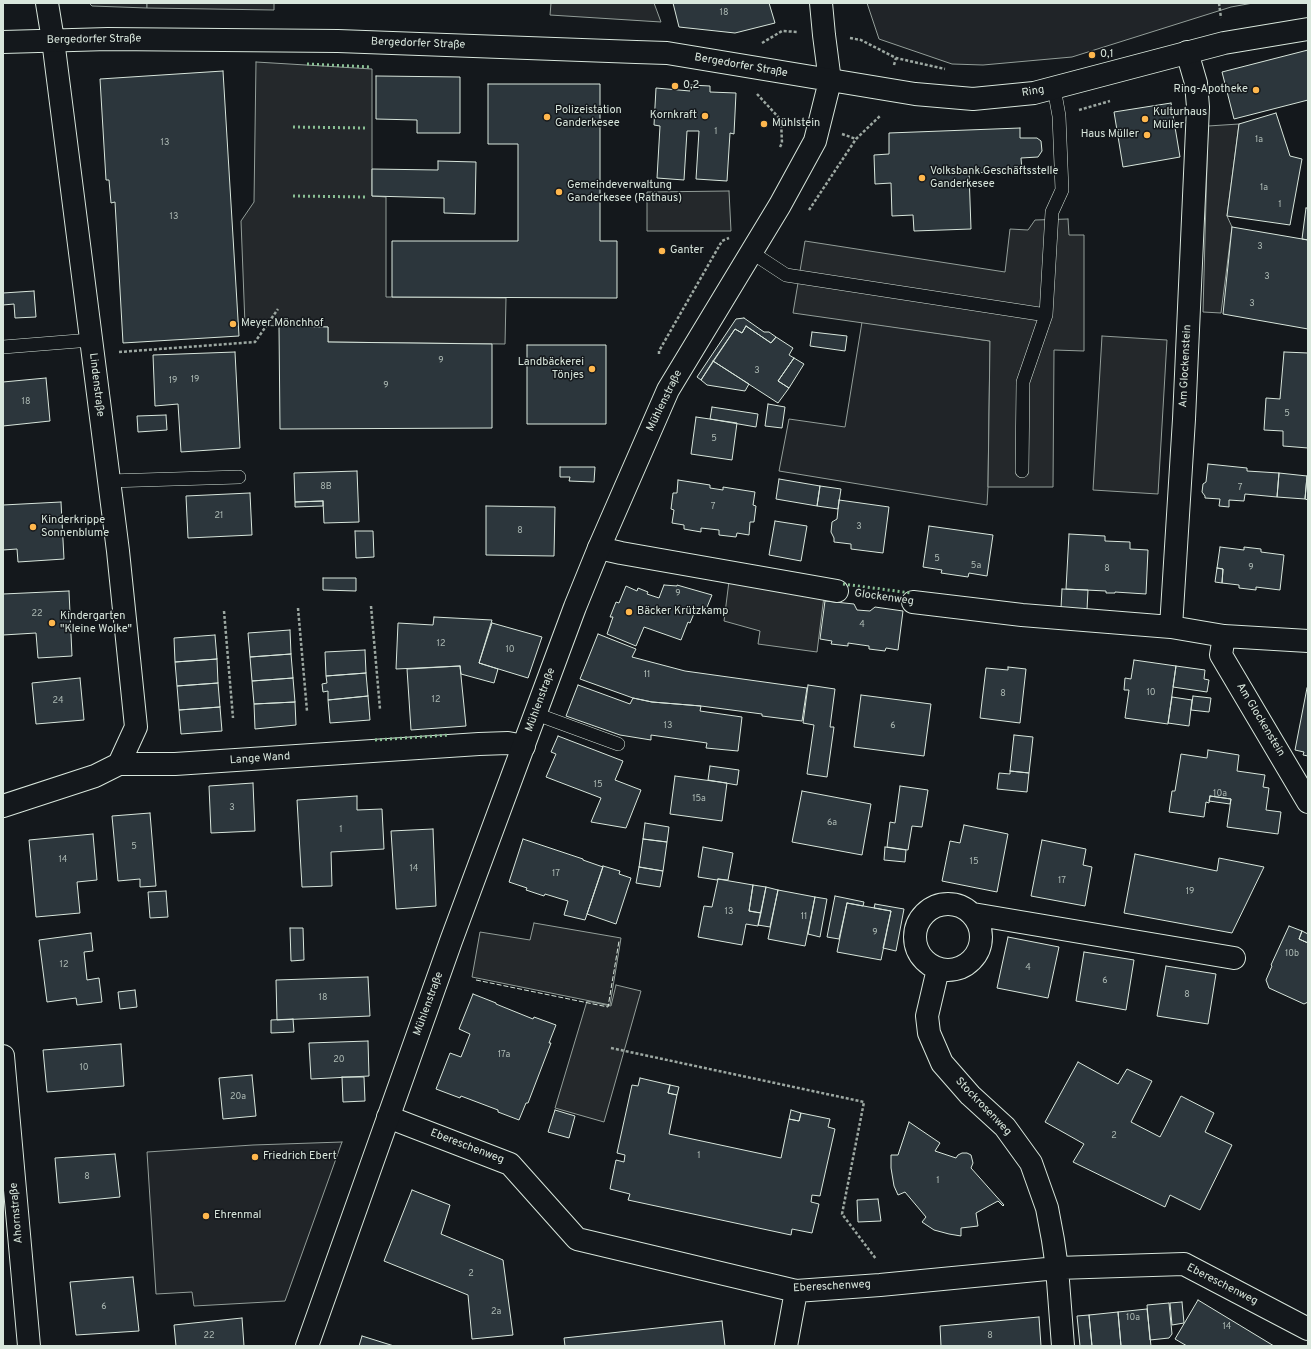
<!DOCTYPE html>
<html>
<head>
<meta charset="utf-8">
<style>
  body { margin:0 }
  #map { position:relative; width:1311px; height:1349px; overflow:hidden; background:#14181c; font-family:Overpass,sans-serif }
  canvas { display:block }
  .frame { position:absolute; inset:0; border:4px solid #d8e6dc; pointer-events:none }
</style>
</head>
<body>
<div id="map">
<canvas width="1311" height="1349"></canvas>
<div class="frame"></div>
</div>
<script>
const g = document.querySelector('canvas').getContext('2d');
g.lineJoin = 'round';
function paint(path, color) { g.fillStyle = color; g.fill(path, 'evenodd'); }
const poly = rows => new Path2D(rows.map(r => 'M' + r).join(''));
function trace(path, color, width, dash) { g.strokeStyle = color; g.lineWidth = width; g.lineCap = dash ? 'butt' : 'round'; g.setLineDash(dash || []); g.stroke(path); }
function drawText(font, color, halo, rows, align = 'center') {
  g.font = font + ' Overpass,sans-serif'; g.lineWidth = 3; g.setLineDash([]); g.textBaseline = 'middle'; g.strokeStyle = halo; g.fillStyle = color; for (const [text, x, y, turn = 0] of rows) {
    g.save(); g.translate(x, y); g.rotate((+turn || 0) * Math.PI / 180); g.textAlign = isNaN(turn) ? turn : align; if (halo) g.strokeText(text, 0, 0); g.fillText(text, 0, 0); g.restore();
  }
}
const green = poly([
  [89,3,147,3,147,8,92,6,89,3],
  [867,3,1253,3,1231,7,1072,57,983,65,952,64,879,39,867,3],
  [862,322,990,341,988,487,987,505,779,471,789,419,845,427,862,322],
  [342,1142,285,1301,194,1306,192,1292,156,1294,147,1152,253,1145,342,1142]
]);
paint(green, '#202428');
trace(green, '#939e99', 1);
const parking = poly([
  [147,3,274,3,274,10,147,8,147,3],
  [551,3,654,3,661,22,550,15,551,3],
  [256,62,372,69,372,196,386,197,386,297,506,298,505,344,328,342,328,327,245,325,241,221,254,202,256,62],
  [1239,124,1227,216,1232,227,1221,313,1203,312,1208,126,1239,124],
  [729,191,731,231,647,231,647,192,729,191],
  [1068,219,1069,235,1084,235,1084,351,1054,350,1053,487,988,487,990,341,793,313,805,241,1005,272,1010,229,1028,230,1035,220,1068,219],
  [1102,336,1167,340,1158,494,1093,490,1102,336],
  [729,581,824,596,817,652,758,644,760,631,724,621,729,581],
  [534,923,621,938,610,1005,472,977,480,932,530,940,534,923],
  [616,985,641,991,604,1122,555,1108,587,1001,611,1006,616,985]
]);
paint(parking, '#24282b');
trace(parking, '#939e99', 1);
const building = poly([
  [673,3,769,3,775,23,735,33,679,27,673,3],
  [1308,50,1308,100,1234,119,1222,72,1308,50],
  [223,71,239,336,123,343,115,202,111,203,109,180,106,180,100,79,223,71],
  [376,76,460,77,460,133,417,133,417,120,376,119,376,76],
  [488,84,600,84,600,241,617,241,617,298,392,297,392,241,518,241,518,144,488,144,488,84],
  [690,85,710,86,710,92,736,93,734,134,730,133,727,181,696,179,699,131,687,131,684,180,657,178,660,126,654,125,656,88,690,91,690,85],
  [1171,103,1180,157,1123,167,1114,112,1171,103],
  [1276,113,1290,156,1302,159,1290,225,1227,216,1239,124,1276,113],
  [1020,128,1020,138,1037,138,1041,141,1042,151,1038,157,1021,158,1022,171,969,173,971,229,914,231,913,215,892,216,891,183,875,184,874,155,889,154,889,133,1020,128],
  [438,161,476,162,475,214,444,213,444,198,372,196,372,169,438,170,438,161],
  [1306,208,1308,208,1308,240,1302,239,1306,208],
  [1232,227,1308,240,1308,329,1223,314,1232,227],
  [34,291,36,317,15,318,14,304,3,305,3,293,34,291],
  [744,318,764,332,769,332,776,337,771,343,746,326,742,333,735,329,701,380,697,377,736,319,744,318],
  [279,326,328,327,328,342,492,344,492,428,280,429,279,326],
  [746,326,771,343,776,337,793,348,789,355,794,358,778,381,789,388,778,403,713,361,735,329,742,333,746,326],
  [812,332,847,336,845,351,810,346,812,332],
  [527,345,606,345,606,424,527,424,527,345],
  [235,352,240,448,181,452,178,404,155,406,153,355,235,352],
  [1284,352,1308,353,1308,448,1283,446,1283,431,1264,430,1266,398,1280,399,1284,352],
  [794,358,804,364,789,388,778,381,794,358],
  [713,361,749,384,745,391,707,385,701,380,713,361],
  [46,378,50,421,3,426,3,382,46,378],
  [768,404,785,407,782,428,765,426,768,404],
  [712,407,758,414,756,427,710,419,712,407],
  [166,415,167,430,138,432,137,416,166,415],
  [696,417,737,423,732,460,691,454,696,417],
  [1208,464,1247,468,1247,471,1279,473,1277,497,1245,494,1244,501,1229,500,1229,507,1219,506,1220,499,1205,498,1205,496,1202,492,1203,484,1206,482,1208,464],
  [560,467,595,467,594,482,569,481,570,477,560,477,560,467],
  [357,471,359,522,324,523,323,501,295,502,294,473,357,471],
  [1279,473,1307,476,1305,499,1277,497,1279,473],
  [1307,476,1308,476,1308,500,1305,499,1307,476],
  [779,479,820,486,817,506,776,499,779,479],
  [678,480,710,485,710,488,723,490,723,487,755,492,753,505,756,506,754,522,750,522,749,535,737,533,736,537,719,535,719,530,701,528,701,532,684,529,684,525,672,523,674,510,671,509,673,493,677,493,678,480],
  [820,486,841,489,838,509,817,506,820,486],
  [250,493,252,535,188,538,186,496,250,493],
  [839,500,889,507,883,553,851,549,851,544,834,542,834,538,831,532,832,522,837,519,839,500],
  [323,501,323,506,295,507,295,502,323,501],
  [61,502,64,559,18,562,17,549,3,550,3,505,61,502],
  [486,506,555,507,554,556,486,555,486,506],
  [775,521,807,526,801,561,769,555,775,521],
  [929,526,993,535,987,576,969,573,968,577,941,573,942,570,923,567,929,526],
  [355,531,373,531,374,557,356,558,355,531],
  [1069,534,1105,536,1105,541,1130,542,1130,549,1148,550,1146,594,1115,592,1115,593,1106,593,1106,591,1066,589,1069,534],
  [1220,547,1244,550,1244,547,1261,549,1261,552,1284,555,1280,590,1256,587,1256,590,1239,588,1239,585,1222,583,1223,569,1217,568,1220,547],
  [1217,568,1223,569,1222,583,1215,582,1217,568],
  [323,578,356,578,356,591,323,590,323,578],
  [664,585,677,586,677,585,712,595,705,612,696,609,690,623,688,622,681,640,644,627,636,646,607,634,613,617,610,617,616,602,619,603,626,586,637,591,638,588,648,592,647,594,659,598,664,585],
  [1062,589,1088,590,1087,610,1061,608,1062,589],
  [69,591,72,656,38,658,36,633,3,635,3,594,69,591],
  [825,601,854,604,857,610,870,611,875,607,903,611,898,650,886,648,885,651,869,649,869,646,848,643,848,646,831,644,832,641,820,639,825,601],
  [434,617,492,620,479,663,498,669,494,683,461,674,460,666,396,669,398,623,433,625,434,617],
  [492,623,542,637,528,678,479,663,492,623],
  [290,630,291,654,250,657,248,633,290,630],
  [598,634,636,649,632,657,685,671,807,688,802,721,762,716,762,714,701,706,652,702,633,698,580,679,598,634],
  [215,635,217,659,175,662,174,638,215,635],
  [365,650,366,673,326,676,325,652,365,650],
  [291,654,293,678,252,681,250,657,291,654],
  [217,659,218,683,177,686,175,662,217,659],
  [1134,660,1176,666,1168,724,1125,718,1129,690,1124,690,1125,678,1131,679,1134,660],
  [460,666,466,726,411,730,407,669,460,666],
  [1176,666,1205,670,1204,679,1209,680,1207,692,1173,687,1176,666],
  [1008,667,1026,669,1020,723,980,718,986,668,1008,670,1008,667],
  [366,673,368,696,328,700,328,691,323,692,322,684,327,683,326,676,366,673],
  [80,678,84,720,36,724,32,683,80,678],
  [293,678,295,702,254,704,252,681,293,678],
  [218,683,220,707,179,710,177,686,218,683],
  [578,685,630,704,633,698,652,702,701,706,700,711,742,717,738,751,706,748,707,743,651,735,651,740,620,735,566,716,578,685],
  [808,685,835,689,830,727,834,727,827,777,807,774,814,725,803,723,808,685],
  [1307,688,1308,688,1308,756,1303,755,1304,752,1295,750,1307,688],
  [861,695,931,704,924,756,854,747,861,695],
  [368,696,370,720,330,723,328,700,368,696],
  [1193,696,1211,698,1209,712,1191,710,1193,696],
  [1172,697,1192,700,1189,726,1168,723,1172,697],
  [295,702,296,725,255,729,254,704,295,702],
  [220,707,222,731,181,734,179,710,220,707],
  [1014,735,1033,737,1029,773,1010,771,1014,735],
  [558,736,623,761,615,780,641,790,626,828,591,822,601,798,546,777,556,754,551,752,558,736],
  [1208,750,1239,755,1237,771,1265,775,1263,787,1269,788,1266,810,1281,812,1278,834,1227,827,1231,799,1210,796,1209,803,1206,802,1204,817,1169,812,1172,791,1175,791,1181,754,1207,758,1208,750],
  [710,766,739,770,737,785,708,780,710,766],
  [1010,771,1029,773,1027,792,997,789,999,773,1010,774,1010,771],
  [675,776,727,783,722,821,670,814,675,776],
  [253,783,255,831,211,833,209,786,253,783],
  [900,786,928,790,922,827,912,826,908,850,887,847,890,822,895,823,900,786],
  [802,791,871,804,862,855,792,842,802,791],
  [357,796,357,810,382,809,384,849,331,852,332,886,302,887,297,800,357,796],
  [1210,796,1231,799,1230,804,1209,801,1210,796],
  [150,813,156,886,140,887,140,879,118,881,112,816,150,813],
  [645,823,669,827,667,842,643,839,645,823],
  [964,825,1008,834,997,892,942,881,950,841,960,843,964,825],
  [433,829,436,906,396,909,391,831,433,829],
  [93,834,97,880,77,882,80,913,36,917,29,840,93,834],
  [523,839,583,859,583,860,603,867,585,920,564,915,568,901,545,894,544,896,526,890,527,888,509,882,523,839],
  [643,839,667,842,663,871,639,867,643,839],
  [1042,840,1086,849,1083,865,1092,867,1085,906,1031,896,1042,840],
  [703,847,733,853,728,880,718,879,717,880,698,877,703,847],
  [885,847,906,850,905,862,884,860,885,847],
  [1135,854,1217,871,1219,858,1264,867,1232,933,1124,913,1135,854],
  [603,866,620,871,619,874,631,878,616,924,587,914,603,866],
  [639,867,663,871,660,887,636,883,639,867],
  [718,879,753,885,749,911,761,913,758,926,746,924,742,945,698,937,704,906,712,907,718,879],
  [753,885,766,887,761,913,749,911,753,885],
  [766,887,778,890,770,927,758,925,766,887],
  [778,890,815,897,805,946,768,939,778,890],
  [166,891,168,917,150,918,148,892,166,891],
  [835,896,864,902,863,906,847,903,839,939,827,937,835,896],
  [815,897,827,899,820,937,808,934,815,897],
  [847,903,891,911,881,960,837,952,847,903],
  [875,904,904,909,896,951,883,948,891,911,874,908,875,904],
  [1289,926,1302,931,1299,939,1308,943,1308,1002,1304,1004,1269,988,1266,980,1272,966,1271,965,1289,926],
  [290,928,303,928,304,960,291,961,290,928],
  [1302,931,1308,934,1308,943,1299,939,1302,931],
  [91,933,93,951,84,952,87,980,99,978,102,1002,77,1005,76,998,47,1002,39,940,91,933],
  [1008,937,1059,947,1048,998,997,988,1008,937],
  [1084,952,1134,960,1126,1010,1076,1001,1084,952],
  [1166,966,1216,974,1208,1024,1157,1016,1166,966],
  [368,977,370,1016,277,1020,276,980,368,977],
  [135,990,137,1007,120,1009,118,992,135,990],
  [473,994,496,1003,496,1004,533,1019,534,1017,556,1025,549,1043,551,1043,528,1103,526,1103,519,1120,498,1112,498,1110,461,1096,460,1098,436,1089,450,1053,461,1057,470,1034,459,1029,473,994],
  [293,1019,294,1032,271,1033,271,1020,293,1019],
  [368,1041,369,1076,311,1079,309,1043,368,1041],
  [121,1044,124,1086,47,1092,43,1050,121,1044],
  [1078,1062,1118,1084,1127,1069,1152,1081,1131,1122,1160,1137,1181,1096,1214,1113,1205,1132,1232,1145,1200,1210,1170,1195,1165,1207,1073,1162,1084,1144,1045,1122,1078,1062],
  [252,1075,256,1116,223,1119,219,1078,252,1075],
  [342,1077,364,1077,365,1101,343,1102,342,1077],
  [640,1078,670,1085,668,1093,677,1095,669,1134,781,1158,789,1119,799,1121,801,1113,830,1119,828,1127,835,1129,820,1196,812,1195,811,1202,819,1204,812,1233,792,1229,791,1235,628,1200,630,1194,610,1189,616,1160,624,1162,625,1155,617,1153,632,1085,638,1086,640,1078],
  [670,1085,679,1087,677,1095,668,1093,670,1085],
  [555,1110,575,1116,569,1138,548,1132,555,1110],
  [791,1110,801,1113,799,1121,789,1119,791,1110],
  [909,1122,940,1143,935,1151,956,1158,958,1155,962,1153,967,1153,971,1155,973,1163,971,1168,1004,1205,1003,1206,998,1201,976,1213,978,1226,961,1228,961,1236,949,1234,934,1230,922,1222,926,1217,905,1192,898,1195,894,1186,891,1168,891,1155,898,1155,909,1122],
  [115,1154,120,1197,59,1203,55,1158,115,1154],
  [412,1190,450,1205,441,1234,503,1260,513,1335,472,1339,468,1295,384,1261,412,1190],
  [878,1199,881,1221,858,1222,857,1200,878,1199],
  [133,1277,139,1331,76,1335,70,1282,133,1277],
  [1198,1300,1274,1346,1187,1346,1175,1339,1198,1300],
  [1182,1302,1184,1323,1172,1325,1170,1303,1182,1302],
  [1169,1303,1172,1334,1169,1338,1150,1340,1147,1305,1169,1303],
  [1147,1309,1151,1346,1121,1346,1118,1312,1147,1309],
  [1118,1312,1121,1346,1092,1346,1089,1315,1118,1312],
  [1089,1315,1092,1346,1080,1346,1077,1316,1089,1315],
  [1039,1317,1041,1346,941,1346,940,1326,1039,1317],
  [242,1318,244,1346,176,1346,174,1325,242,1318],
  [722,1321,725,1346,565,1346,564,1338,722,1321],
  [362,1336,394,1346,359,1346,362,1336]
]);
paint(building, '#2c363c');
trace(building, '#d8e6dc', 1);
const lane = poly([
  [751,252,786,275,1046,315],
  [3,347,91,340],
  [1022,471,1023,382,1046,315,1052,212,1062,190,1059,116,1054,88],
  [109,481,239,477],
  [536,714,618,744]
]);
const street = poly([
  [821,3,824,35,830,81],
  [53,40,118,551,136,727,119,764],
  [1187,52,1196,83,1198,107,1184,419,1171,627,1224,636,1308,641],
  [599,548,621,553,837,591],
  [913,602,1022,615,1171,627],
  [1224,636,1221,655,1308,802],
  [3,806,95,776,119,764,175,764,479,744,508,743,524,746],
  '915 937a33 33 0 1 1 66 0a33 33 0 1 1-66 0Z',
  [973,914,1234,958],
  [938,969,927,1016,929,1033,942,1063,970,1095,1005,1127,1031,1163,1047,1208,1053,1240,1057,1268,1063,1346],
  [3,1056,29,1346],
  [388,1117,510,1164,577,1239,796,1291,880,1285,1057,1268,1184,1264,1308,1329],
  [786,1346,796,1291]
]);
const secondary = poly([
  [47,3,53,40],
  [3,42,108,39,338,41,636,52,667,53,915,94,973,99,1034,93,1224,43,1308,29],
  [307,1346,451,941,575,607,599,548,668,390,780,205,815,141,830,81]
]);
trace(lane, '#d8e6dc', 14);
trace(street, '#d8e6dc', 24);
trace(secondary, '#d8e6dc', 24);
trace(poly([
  [1219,3,1221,18],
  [850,38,861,40,896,58,945,69],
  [762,43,782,31,798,32],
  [894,65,896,58],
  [757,94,781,120,793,122],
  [1079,110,1110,101],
  [842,134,856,139],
  [780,147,782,143,781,120],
  [809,210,856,139,881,115],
  [119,352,255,342,278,309],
  [659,354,659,351,722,241,729,238],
  [862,595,889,599],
  [371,606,380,709],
  [298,608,307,711],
  [224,611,233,718],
  [611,1048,864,1102,842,1214,876,1259]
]), '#9da8a2', 2.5, [3, 2]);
trace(lane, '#14181c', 13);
trace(street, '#14181c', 22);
trace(secondary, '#14181c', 22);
trace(poly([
  [307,64,371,67],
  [293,127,366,128],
  [293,196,366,197],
  [843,584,911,593],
  [375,740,449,735]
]), '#8ac095', 3, [2, 3]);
trace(poly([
  [476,980,608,1007,619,941]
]), '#d8e6dc', 1, [5, 2]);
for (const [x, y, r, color] of [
  [1092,55,4,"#ffb74d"],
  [675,86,4,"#ffb74d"],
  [1256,90,4,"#ffb74d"],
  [705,116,4,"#ffb74d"],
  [547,117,4,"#ffb74d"],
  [1145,119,4,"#ffb74d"],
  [764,124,4,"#ffb74d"],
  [1147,135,4,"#ffb74d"],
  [922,178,4,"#ffb74d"],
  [559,192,4,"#ffb74d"],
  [662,251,4,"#ffb74d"],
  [233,324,4,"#ffb74d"],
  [592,369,4,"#ffb74d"],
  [33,527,4,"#ffb74d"],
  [629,612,4,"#ffb74d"],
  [52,623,4,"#ffb74d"],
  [255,1157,4,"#ffb74d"],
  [206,1216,4,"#ffb74d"]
]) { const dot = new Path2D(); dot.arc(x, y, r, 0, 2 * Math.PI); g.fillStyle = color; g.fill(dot); trace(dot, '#14181c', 1.5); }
drawText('9px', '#adbab4', null, [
  ["18",724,13],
  ["1",716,132],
  ["1a",1259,140],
  ["13",165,143],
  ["1a",1264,188],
  ["1",1280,205],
  ["13",174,217],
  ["3",1260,247],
  ["3",1267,277],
  ["3",1252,304],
  ["9",441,361],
  ["3",757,371],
  ["19",195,380],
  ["19",173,381],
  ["9",386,386],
  ["18",26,402],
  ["5",1287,414],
  ["5",714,439],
  ["8B",326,487],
  ["7",1240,488],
  ["7",713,507],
  ["21",219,516],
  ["3",859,527],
  ["8",520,531],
  ["5",937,559],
  ["5a",976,566],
  ["9",1251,568],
  ["8",1107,569],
  ["9",678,594],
  ["22",37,614],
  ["4",862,625],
  ["12",441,644],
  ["10",510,650],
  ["11",647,675],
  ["10",1151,693],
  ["8",1003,694],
  ["12",436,700],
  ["24",58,701],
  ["13",668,726],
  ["6",893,726],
  ["15",598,785],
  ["10a",1220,794],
  ["15a",699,799],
  ["3",232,808],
  ["6a",832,823],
  ["1",341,830],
  ["5",134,847],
  ["14",63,860],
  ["15",974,862],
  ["14",414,869],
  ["17",556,874],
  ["17",1062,881],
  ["19",1190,892],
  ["13",729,912],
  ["11",804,917],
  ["9",875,933],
  ["10b",1292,954],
  ["12",64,965],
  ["4",1028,968],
  ["6",1105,981],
  ["8",1187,995],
  ["18",323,998],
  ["17a",504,1055],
  ["20",339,1060],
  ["10",84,1068],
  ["20a",238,1097],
  ["2",1114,1136],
  ["1",699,1156],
  ["8",87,1177],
  ["1",938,1181],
  ["2",471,1274],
  ["6",104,1307],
  ["2a",496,1312],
  ["10a",1133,1318],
  ["14",1227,1327],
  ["22",209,1336],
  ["8",990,1336]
]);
drawText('11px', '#d8e6dc', '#14181c', [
  ["Bergedorfer Straße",94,40,-1],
  ["Bergedorfer Straße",418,44,2],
  ["Bergedorfer Straße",741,66,10],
  ["Ring",1033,92,-9],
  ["Am Glockenstein",1186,366,-87],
  ["Lindenstraße",96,385,83],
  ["Mühlenstraße",665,401,-64],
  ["Glockenweg",884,598,8],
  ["Mühlenstraße",541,700,-70],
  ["Am Glockenstein",1260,720,59],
  ["Lange Wand",260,759,-4],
  ["Mühlenstraße",429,1004,-70],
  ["Stockrosenweg",983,1107,46],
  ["Ebereschenweg",467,1147,21],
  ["Ahornstraße",17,1213,-95],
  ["Ebereschenweg",1222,1285,27],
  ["Ebereschenweg",832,1287,-3]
]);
drawText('11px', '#d8e6dc', '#14181c', [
  ["0,1",1100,55],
  ["0,2",683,86],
  ["Ring-Apotheke",1248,90,"right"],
  ["Polizeistation",555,111],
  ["Ganderkesee",555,124],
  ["Kulturhaus",1153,113],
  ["Müller",1153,126],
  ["Kornkraft",697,116,"right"],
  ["Mühlstein",772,124],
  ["Haus Müller",1139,135,"right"],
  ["Volksbank Geschäftsstelle",930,172],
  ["Ganderkesee",930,185],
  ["Gemeindeverwaltung",567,186],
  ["Ganderkesee (Rathaus)",567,199],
  ["Ganter",670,251],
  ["Meyer Mönchhof",241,324],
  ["Landbäckerei",584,363,"right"],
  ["Tönjes",584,376,"right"],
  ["Kinderkrippe",41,521],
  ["Sonnenblume",41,534],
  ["Bäcker Krützkamp",637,612],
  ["Kindergarten",60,617],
  ["\"Kleine Wolke\"",60,630],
  ["Friedrich Ebert",263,1157],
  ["Ehrenmal",214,1216]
], 'left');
</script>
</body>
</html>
